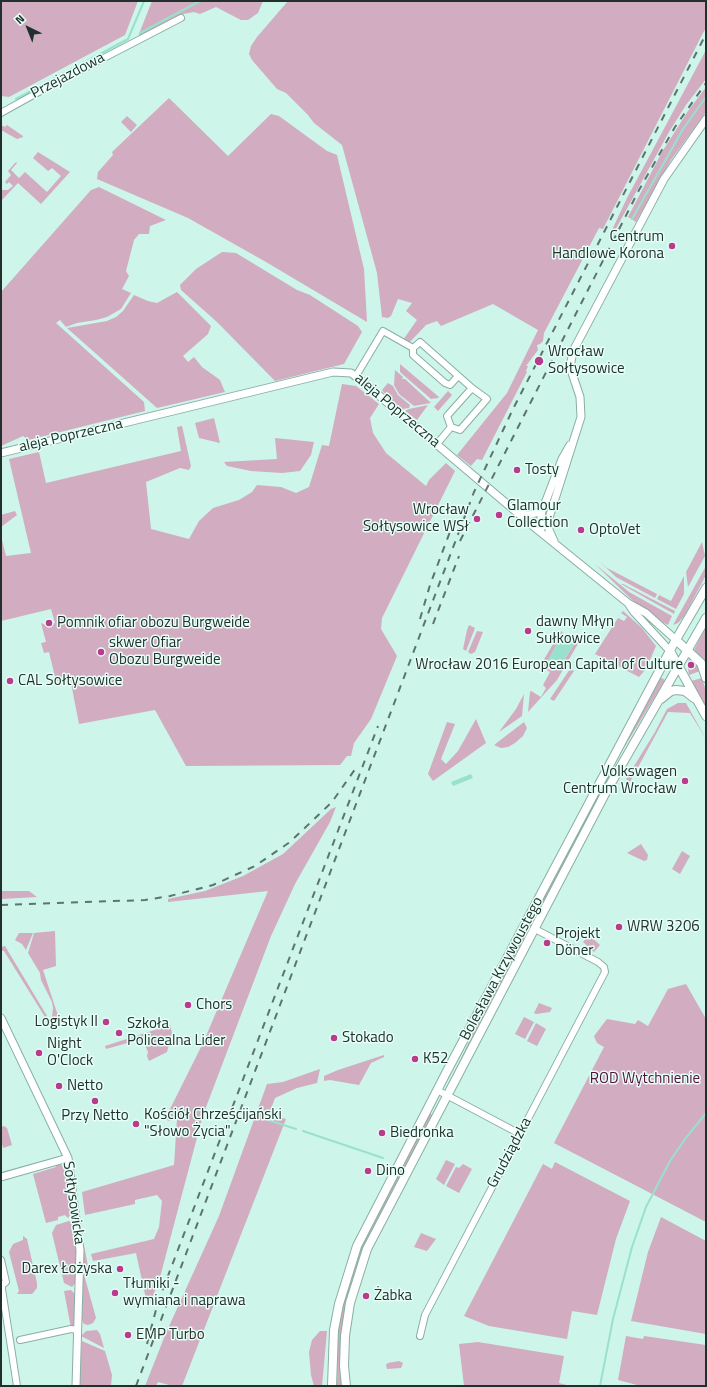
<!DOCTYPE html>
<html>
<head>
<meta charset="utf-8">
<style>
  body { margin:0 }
  #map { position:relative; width:707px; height:1387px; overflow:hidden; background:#cdf5e9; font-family:"Titillium Web",sans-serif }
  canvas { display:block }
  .frame { position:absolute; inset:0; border:2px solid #21302c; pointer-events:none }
  .north { position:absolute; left:8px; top:8px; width:40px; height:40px; -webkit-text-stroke:3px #e7fff7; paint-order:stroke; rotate:317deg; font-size:11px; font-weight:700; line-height:16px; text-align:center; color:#21302c }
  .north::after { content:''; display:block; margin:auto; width:14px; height:18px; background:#21302c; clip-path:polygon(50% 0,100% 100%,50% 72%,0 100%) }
</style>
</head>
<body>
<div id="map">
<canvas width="707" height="1387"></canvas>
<div class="frame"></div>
<div class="north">N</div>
</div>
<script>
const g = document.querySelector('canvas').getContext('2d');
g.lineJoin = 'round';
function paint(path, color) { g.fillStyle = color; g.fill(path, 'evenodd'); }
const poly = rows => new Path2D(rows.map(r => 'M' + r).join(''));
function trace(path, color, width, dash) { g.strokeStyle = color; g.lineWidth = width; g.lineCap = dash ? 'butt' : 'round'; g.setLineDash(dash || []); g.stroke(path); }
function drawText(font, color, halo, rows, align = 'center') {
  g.font = font + ' "Titillium Web",sans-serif'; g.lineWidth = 3; g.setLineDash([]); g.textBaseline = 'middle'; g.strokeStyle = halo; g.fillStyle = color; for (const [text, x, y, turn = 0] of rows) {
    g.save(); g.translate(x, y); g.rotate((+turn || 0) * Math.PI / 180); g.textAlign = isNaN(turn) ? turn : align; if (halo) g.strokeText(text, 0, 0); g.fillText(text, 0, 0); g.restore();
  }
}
paint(poly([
  [1,1,138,1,125,35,9,97,1,96],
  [152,1,263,1,258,13,248,20,241,20,216,7,200,14,194,12,183,14,139,37,139,34],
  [288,1,706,1,706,28,703,33,603,229,599,228,544,333,543,341,540,344,537,345,538,350,526,366,528,366,526,371,527,372,482,460,477,459,471,466,457,455,507,393,538,330,493,304,441,326,437,321,426,325,409,343,403,340,417,320,406,311,412,303,398,299,391,316,388,318,382,317,377,273,342,145,314,123,308,115,286,93,277,89,252,60,249,54,251,46,257,37],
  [706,50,706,79,686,105,669,132,613,234,611,232,627,198],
  [706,87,706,112,671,160,636,222,628,217,662,152,688,111],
  [169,98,228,156,271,114,279,116,327,151,337,155,364,269,367,322,266,262,188,218,97,179,98,172,113,155,112,152],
  [127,116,137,125,131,132,121,122],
  [1,125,5,127,7,125,23,136,23,137,17,139,1,130],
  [38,152,70,172,41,204,18,183,1,201,1,190,8,190,13,186,9,182,7,184,5,182,11,175,8,171,16,162,17,163,11,170,19,178,25,172,47,192,61,176,52,168,48,171,33,158],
  [99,187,166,220,150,226,149,234,139,234,134,240,126,271,129,276,122,289,131,293,121,309,107,317,96,320,77,323,66,327,60,320,56,323,144,402,145,411,28,440,23,436,1,446,1,292,91,190],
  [222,252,236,253,297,290,310,295,358,326,362,332,344,364,275,381,217,322,181,290,180,285,196,269],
  [177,292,211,326,208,334,183,356,188,362,194,357,202,367,220,380,225,392,157,408,67,328,107,321,116,317,123,311,134,295,148,301,157,303],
  [400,364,439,397,438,398,431,399,400,372],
  [395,370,403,377,402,379,405,379,431,403,414,406,399,394,394,385],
  [388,383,393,386,398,395,410,405,409,408,402,409,386,395,382,390],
  [342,384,356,386,379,404,370,418,373,433,386,453,426,486,429,480,446,463,455,471,382,618,381,629,397,656,371,719,354,743,351,756,347,756,340,765,186,766,155,710,79,724,70,678,56,681,49,652,44,653,41,643,46,642,41,623,46,625,55,623,51,609,1,621,1,536,6,556,31,553,9,459,39,452,46,483,181,451,177,427,182,426,191,466,189,470,180,468,146,482,151,529,189,539,199,521,213,508,239,500,252,492,257,485,281,487,296,493,309,487,322,445,329,446],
  [448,391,452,395,438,411,434,407],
  [428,405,417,420,405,411,409,409],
  [214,418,220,443,199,438,195,423],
  [275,438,314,442,311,455,300,471,282,473,251,471,227,466,224,462,277,459],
  [15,511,17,515,1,527,1,515],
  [702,542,705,556,688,587,686,572],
  [599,561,607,568,657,594,655,598,616,577],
  [595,564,629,592,672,616,668,625,658,620,630,598],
  [706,566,706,575,685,615,678,623,673,625],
  [684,576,684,594,676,609,657,599,659,595,671,601],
  [621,584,623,584,675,611,674,614],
  [623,611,642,628,656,646,646,669,639,677,595,654,618,618,624,621,627,617,621,613],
  [469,625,475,628,466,651,463,649,467,630],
  [706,627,706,668,702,658,694,650],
  [477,631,483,632,475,652,471,654,468,652],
  [561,631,563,633,547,662,558,670,576,641,579,642,557,680,528,712,530,692,531,691,541,697,546,688,543,685,550,672,543,668,543,661],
  [690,658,695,662,700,671,689,675,687,663],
  [570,669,574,671,554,701,550,699],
  [660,677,665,680,625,746,625,744],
  [702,678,706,691,706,709,691,681],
  [524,694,522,716,499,732,516,709],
  [678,703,686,703,706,739,690,713,668,712,630,782,626,779,655,732,667,709],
  [476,719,486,743,433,781,428,774,447,722,455,724,441,759,446,764,458,751],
  [524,722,527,728,523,736,515,743,508,747,501,748,494,745],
  [614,765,603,791,447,1087,486,1007],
  [336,807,330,822,295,884,271,936,203,1115,159,1281,148,1308,136,1253,93,1261,91,1254,154,1239,159,1227,162,1201,157,1195,135,1200,135,1204,85,1215,82,1192,174,1165,177,1119,169,1121,165,1119,203,1043,268,891,168,902,168,899,205,891,243,876,283,854,331,809],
  [641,844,648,855,647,860,644,861,627,853],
  [682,851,690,856,680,874,672,869],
  [1,891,29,891,37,897,1,899],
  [55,931,56,966,43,970,59,1019,52,1017,53,1008,52,1002,41,980,40,973,28,953,34,933],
  [19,933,33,933,26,950,22,944,15,940],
  [589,935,600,945,594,952,583,942],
  [5,946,47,1016,45,1017,4,951,1,951,1,947],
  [686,984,706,1019,706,1222,554,1143,604,1047,597,1043,594,1036,607,1019,635,1024,638,1020,648,1026,668,989],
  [539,1003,552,1008,550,1012,536,1014,534,1013],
  [524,1017,534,1022,525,1039,515,1034],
  [536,1023,546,1029,537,1046,527,1041],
  [170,1025,172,1033,167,1052,149,1061,147,1056,148,1052,144,1043,138,1040,106,1049,105,1046],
  [384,1055,384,1057,371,1063,359,1085,330,1080,324,1081,324,1076,338,1070],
  [320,1069,317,1083,297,1088,275,1098,269,1114,286,1119,182,1386,173,1386,158,1382,156,1386,145,1386,166,1333,219,1216,267,1084,283,1082],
  [429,1113,433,1115,361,1257,355,1273,351,1286,342,1386,337,1386,338,1335,341,1310,355,1261,370,1228],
  [4,1126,7,1128,12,1145,3,1148,1,1140,1,1127],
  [446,1160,455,1164,444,1185,436,1179],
  [555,1162,630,1201,616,1239,597,1315,572,1311,567,1339,489,1326,464,1316,543,1164,552,1169],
  [56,1164,62,1165,66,1171,73,1211,68,1218,65,1215,58,1217,58,1220,46,1223,33,1174,56,1167],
  [463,1164,472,1169,459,1193,446,1186,456,1167,459,1168],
  [661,1217,706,1241,706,1334,631,1321,648,1252],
  [69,1221,74,1224,77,1253,77,1281,72,1287,64,1283,52,1233,56,1225],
  [421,1233,436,1239,427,1251,414,1247],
  [23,1236,27,1239,37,1283,37,1288,32,1294,17,1294,19,1291,9,1252,13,1244,23,1240],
  [84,1246,89,1271,85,1275,85,1278,96,1318,93,1323,88,1325,84,1324,82,1320],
  [71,1290,76,1295,75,1324,71,1328,64,1291],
  [97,1330,100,1334,104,1348,81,1336,86,1331],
  [320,1331,327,1331,322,1386,314,1386,311,1375,309,1352,312,1340],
  [626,1336,643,1339,644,1336,706,1345,706,1386,641,1386,618,1380],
  [82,1341,105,1351,112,1375,111,1386,79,1386],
  [478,1342,564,1356,559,1383,570,1386,464,1386,459,1344],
  [399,1361,403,1363,401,1368,387,1369,386,1365,388,1363]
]), '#d2acc0');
paint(poly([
  [563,633,576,641,558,670,547,665,547,662],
  [471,774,473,778,453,786,451,782]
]), '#99e1cd');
trace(poly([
  [140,33,200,1],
  [16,99,128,39,144,1],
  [632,219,683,129,706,97],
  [268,1120,296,1129],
  [303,1131,383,1158],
  [600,1386,613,1319,632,1247,646,1207,670,1161,685,1139,706,1113]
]), '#99e1cd', 2);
const minor = poly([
  [1,113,46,88,181,18],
  [356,376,383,331,413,348],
  [451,427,460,430,487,399,472,388],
  [437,444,451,427,447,416,472,388,420,342,413,348,413,355,445,383,450,385,458,376],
  [437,1090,520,1134],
  [1,1260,6,1282,2,1285,2,1289,17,1386],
  [420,1336,425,1315,605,972,604,967,598,962,535,929],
  [20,1340,71,1329,78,1330]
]);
const tertiary = poly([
  [1,453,333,372,351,373,362,381,533,526,628,603,634,612,670,651],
  [519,514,529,515,542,511],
  [548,521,549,530,554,541],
  [539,530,548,521,581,417,580,397,570,367,573,351,664,179,706,119],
  [539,530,542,511,562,459,570,445],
  [628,603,646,613,676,640],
  [1,1018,68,1158,80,1250,76,1386],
  [1,1177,68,1158]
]);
const secondary = poly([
  [676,640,701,663,706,678],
  [670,651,706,716],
  [661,699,671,691,676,690,685,691,694,698],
  [332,1386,334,1330,339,1304,357,1246,446,1073,674,643,706,588],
  [346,1386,344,1366,345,1336,350,1303,367,1249,606,792,706,618]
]);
trace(minor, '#89afa3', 8);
trace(tertiary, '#89afa3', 9);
trace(secondary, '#89afa3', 10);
trace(minor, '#fff', 6);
trace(tertiary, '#fff', 7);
trace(secondary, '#fff', 8);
trace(poly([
  [460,541,639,190,675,127,706,83],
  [420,619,430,585,457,513],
  [433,624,459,556],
  [1,905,145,900,170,896,213,885,255,866,290,842,332,802,358,765],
  [147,1344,158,1302,378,726],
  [136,1386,474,492,513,409,706,34]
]), '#5c746d', 2, [7, 7]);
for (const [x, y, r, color] of [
  [672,246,4,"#b93c8c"],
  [539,361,5,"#b93c8c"],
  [517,470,4,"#b93c8c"],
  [499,515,4,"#b93c8c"],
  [477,519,4,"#b93c8c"],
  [581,530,4,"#b93c8c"],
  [49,623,4,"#b93c8c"],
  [528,631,4,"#b93c8c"],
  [101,652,4,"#b93c8c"],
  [691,665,4,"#b93c8c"],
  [10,681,4,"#b93c8c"],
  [685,781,4,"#b93c8c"],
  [619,927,4,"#b93c8c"],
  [547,943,4,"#b93c8c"],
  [188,1005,4,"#b93c8c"],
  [106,1022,4,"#b93c8c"],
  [119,1033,4,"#b93c8c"],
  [334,1038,4,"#b93c8c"],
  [39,1053,4,"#b93c8c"],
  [415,1059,4,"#b93c8c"],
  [59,1086,4,"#b93c8c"],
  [95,1101,4,"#b93c8c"],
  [136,1124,4,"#b93c8c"],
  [382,1133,4,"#b93c8c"],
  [368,1171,4,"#b93c8c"],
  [120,1269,4,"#b93c8c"],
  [115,1293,4,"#b93c8c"],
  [366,1296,4,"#b93c8c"],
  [128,1335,4,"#b93c8c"]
]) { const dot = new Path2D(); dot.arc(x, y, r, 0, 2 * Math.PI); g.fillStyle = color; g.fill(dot); trace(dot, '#e7fff7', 1.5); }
drawText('15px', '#21302c', '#e7fff7', [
  ["Przejazdowa",68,76,-28],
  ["aleja Poprzeczna",397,411,40],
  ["aleja Poprzeczna",71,436,-13],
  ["Bolesława Krzywoustego",502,969,-62],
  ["Grudziądzka",510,1153,-62],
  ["Sołtysowicka",73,1203,82]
]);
drawText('15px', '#21302c', '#e7fff7', [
  ["Centrum",664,237,"right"],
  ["Handlowe Korona",664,254,"right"],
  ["Wrocław",548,352],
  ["Sołtysowice",548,369],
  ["Tosty",525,470],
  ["Glamour",507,506],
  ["Collection",507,523],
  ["Wrocław",469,510,"right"],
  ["Sołtysowice WSł",469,527,"right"],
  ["OptoVet",589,530],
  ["dawny Młyn",536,622],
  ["Sułkowice",536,639],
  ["Pomnik ofiar obozu Burgweide",57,623],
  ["skwer Ofiar",109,643],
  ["Obozu Burgweide",109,660],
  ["Wrocław 2016 European Capital of Culture",683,665,"right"],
  ["CAL Sołtysowice",18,681],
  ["Volkswagen",677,772,"right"],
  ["Centrum Wrocław",677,789,"right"],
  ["WRW 3206",627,927],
  ["Projekt",555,934],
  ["Döner",555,951],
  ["Chors",196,1005],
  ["Logistyk II",98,1022,"right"],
  ["Szkoła",127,1024],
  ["Policealna Lider",127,1041],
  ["Stokado",342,1038],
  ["Night",47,1044],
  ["O'Clock",47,1061],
  ["K52",423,1059],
  ["Netto",67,1086],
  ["Kościół Chrześcijański",144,1115],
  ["\"Słowo Życia\"",144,1132],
  ["Przy Netto",95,1116,"center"],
  ["Biedronka",390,1133],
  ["Dino",376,1171],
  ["Darex Łożyska",112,1269,"right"],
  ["Tłumiki -",123,1284],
  ["wymiana i naprawa",123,1301],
  ["Żabka",374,1296],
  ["EMP Turbo",136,1335]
], 'left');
drawText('15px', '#510f3a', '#e7fff7', [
  ["ROD Wytchnienie",645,1079]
]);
</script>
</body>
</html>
